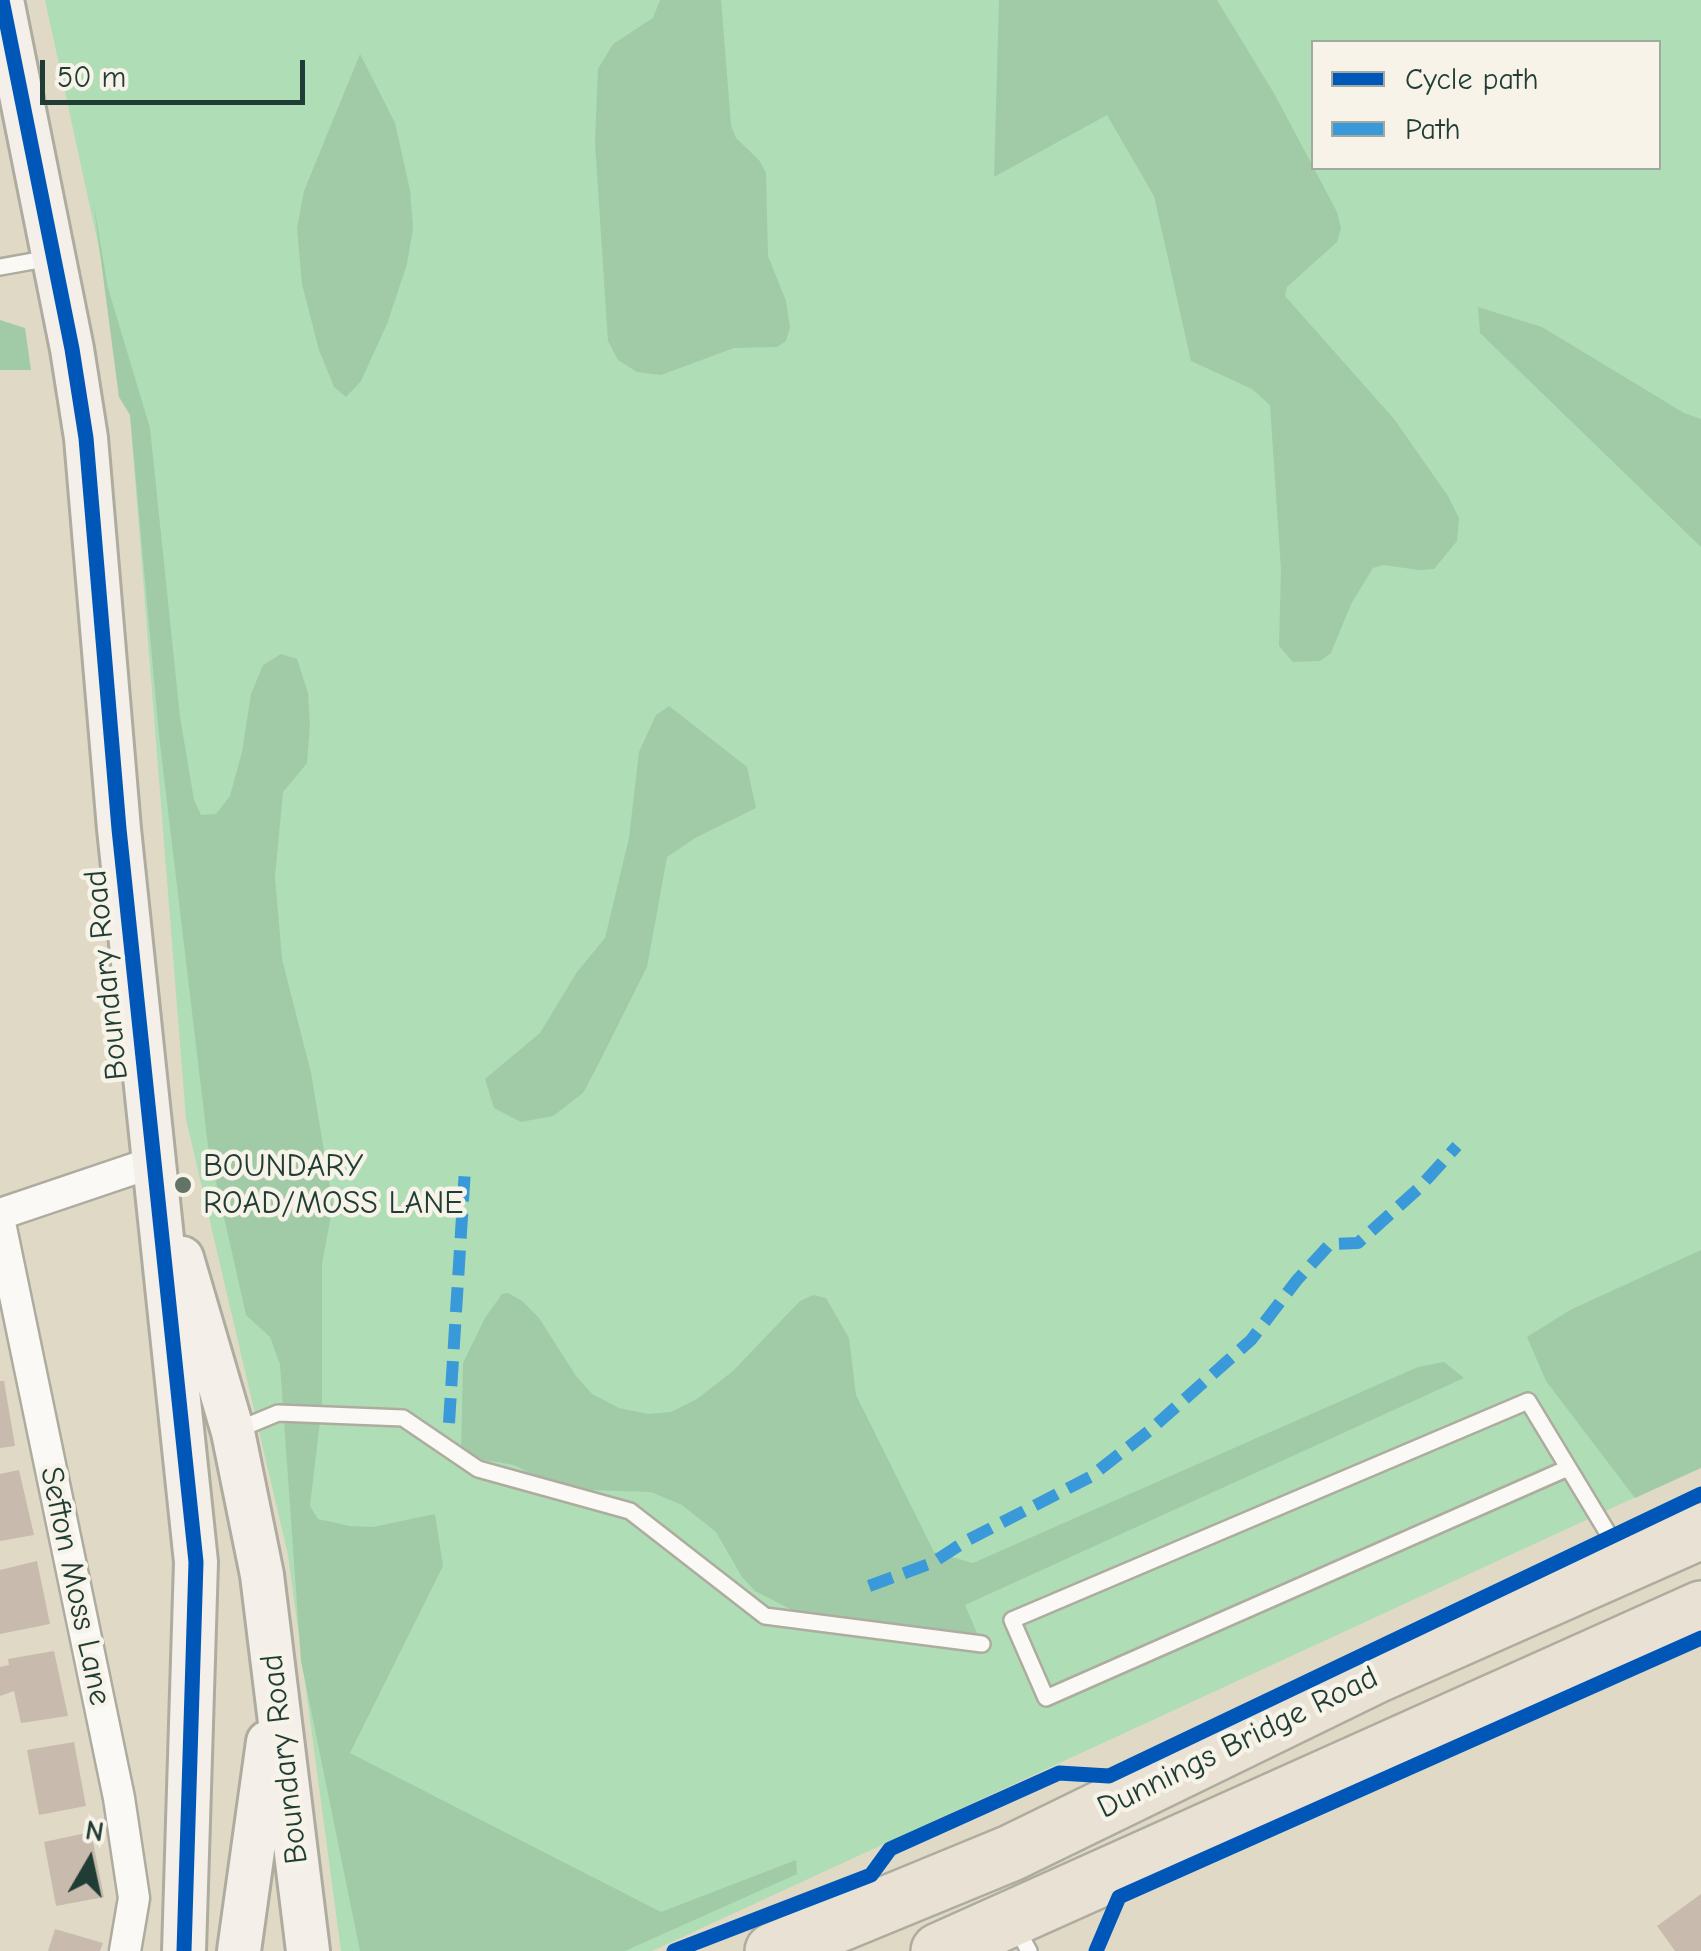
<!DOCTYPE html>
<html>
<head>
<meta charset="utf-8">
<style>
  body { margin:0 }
  #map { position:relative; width:1701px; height:1951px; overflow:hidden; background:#e0d9c6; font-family:"Comic Neue",sans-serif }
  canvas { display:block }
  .legend { position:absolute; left:1311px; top:40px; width:350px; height:130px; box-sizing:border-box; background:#f7f3e8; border:2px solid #a1aaa0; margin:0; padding:12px 18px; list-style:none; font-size:30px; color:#1f3d34 }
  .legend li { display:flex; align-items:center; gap:20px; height:50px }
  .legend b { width:50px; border:2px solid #a1aaa0 }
  .north { position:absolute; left:40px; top:1811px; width:100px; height:100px; -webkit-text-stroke:8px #f7f3e8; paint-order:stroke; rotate:9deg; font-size:28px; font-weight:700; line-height:40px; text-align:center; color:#1f3d34 }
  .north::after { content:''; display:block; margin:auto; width:35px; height:45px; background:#1f3d34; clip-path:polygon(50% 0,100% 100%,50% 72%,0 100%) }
  .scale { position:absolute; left:40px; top:60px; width:265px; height:45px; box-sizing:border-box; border:5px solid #1f3d34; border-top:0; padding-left:12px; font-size:30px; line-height:35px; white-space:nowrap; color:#1f3d34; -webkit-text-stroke:8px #f7f3e8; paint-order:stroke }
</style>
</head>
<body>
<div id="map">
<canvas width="1701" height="1951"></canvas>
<ul class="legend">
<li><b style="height:12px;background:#0057b8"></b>Cycle path</li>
<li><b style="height:12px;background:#3a99d8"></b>Path</li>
</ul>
<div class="north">N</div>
<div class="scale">50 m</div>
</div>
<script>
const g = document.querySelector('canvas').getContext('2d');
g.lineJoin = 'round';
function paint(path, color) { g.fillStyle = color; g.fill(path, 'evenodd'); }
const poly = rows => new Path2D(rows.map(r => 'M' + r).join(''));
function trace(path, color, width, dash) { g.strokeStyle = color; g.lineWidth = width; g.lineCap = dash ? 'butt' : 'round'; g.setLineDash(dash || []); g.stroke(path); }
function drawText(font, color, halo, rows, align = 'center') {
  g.font = font + ' "Comic Neue",sans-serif'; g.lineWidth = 9; g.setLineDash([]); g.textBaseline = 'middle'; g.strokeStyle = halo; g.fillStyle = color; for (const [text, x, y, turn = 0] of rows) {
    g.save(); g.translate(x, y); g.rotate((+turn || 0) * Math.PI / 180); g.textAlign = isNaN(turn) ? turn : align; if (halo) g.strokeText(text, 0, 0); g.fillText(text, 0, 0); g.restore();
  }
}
paint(poly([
  [45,0,1701,0,1701,1467,652,1951,341,1951,288,1555,186,1119,127,377],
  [1314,42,1658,42,1658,168,1314,168]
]), '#afddb5');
paint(poly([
  [660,0,721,0,731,125,736,138,759,160,766,173,768,256,786,301,790,327,786,341,777,347,734,348,661,375,637,372,618,360,608,341,595,143,598,69,613,44,653,18],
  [999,0,1217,0,1275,95,1337,212,1341,228,1337,242,1287,287,1285,296,1394,419,1448,496,1459,518,1457,541,1434,569,1419,570,1383,565,1373,568,1351,604,1331,653,1320,661,1293,662,1279,646,1281,570,1270,405,1252,389,1191,361,1154,196,1107,115,994,177],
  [360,54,395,123,410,190,413,228,407,264,387,324,361,381,346,397,334,387,319,350,302,284,297,228,304,191],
  [93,200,108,288,150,428,180,717,194,800,201,815,216,814,230,796,242,752,251,694,263,665,281,654,297,659,308,693,310,725,307,763,283,792,275,877,282,959,311,1073,333,1205,322,1264,322,1404,310,1506,318,1519,350,1526,373,1527,435,1514,443,1566,350,1753,661,1912,796,1860,797,1874,625,1951,360,1951,301,1661,280,1364,270,1337,246,1315,208,1146,159,735,130,415,119,397],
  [1478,307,1542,327,1684,413,1701,419,1701,547,1480,333],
  [0,320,25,328,31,370,0,370],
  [669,706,747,767,756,808,695,838,667,857,647,967,599,1063,583,1093,553,1116,521,1122,494,1108,485,1079,540,1033,577,972,605,938,629,838,639,752,656,715],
  [1701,1250,1701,1468,1635,1498,1546,1381,1527,1337,1570,1310],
  [508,1293,522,1301,539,1318,576,1376,592,1394,619,1408,649,1414,671,1412,697,1399,733,1371,800,1301,813,1295,826,1298,849,1338,856,1395,934,1552,973,1563,1418,1367,1444,1362,1464,1378,965,1605,977,1633,812,1620,755,1591,742,1577,716,1532,682,1505,651,1492,561,1489,514,1465,461,1456,463,1363,485,1318,502,1294]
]), '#a1cba6');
paint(poly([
  [0,1381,4,1381,15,1446,0,1448],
  [19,1470,34,1535,0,1541,0,1474],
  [37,1561,50,1624,0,1634,0,1570],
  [54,1651,68,1716,21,1723,14,1691,0,1696,0,1667,9,1665,8,1659],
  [74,1742,86,1806,39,1815,27,1750],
  [91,1832,104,1897,56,1906,44,1842],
  [1701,1894,1701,1951,1675,1951,1657,1926],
  [55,1929,103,1943,100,1951,48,1951]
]), '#c8bbad');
const lane = poly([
  [0,267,50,258],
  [237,1430,278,1413,403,1418,478,1469,630,1511,765,1616,982,1644],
  [1568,1468,1046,1698,1012,1620,1528,1401,1609,1535,1621,1556],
  [1015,1926,1029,1951]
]);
const street = poly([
  [0,1214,154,1162],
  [0,1223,119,1798,134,1898,125,1951]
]);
const secondary = poly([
  [2,0,72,349,86,438,119,829,196,1562,184,1951],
  [182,1258,233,1432,262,1575,308,1951],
  [239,1951,268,1742]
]);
const highway = poly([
  [773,1951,1011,1853,1378,1674,1701,1531],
  [939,1951,1701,1609]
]);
trace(lane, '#adac9f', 20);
trace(street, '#adac9f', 35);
trace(secondary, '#adac9f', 48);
trace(highway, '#adac9f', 60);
trace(lane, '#faf9f6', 15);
trace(street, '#faf9f6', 30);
trace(secondary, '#f4efe8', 42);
trace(highway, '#e8e1d4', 55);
trace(poly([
  [449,1423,465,1169],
  [869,1586,932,1563,966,1541,1090,1477,1149,1431,1251,1340,1297,1280,1330,1244,1358,1243,1418,1189,1457,1146]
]), '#3a99d8', 12, [25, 12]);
trace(poly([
  [2,0,72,349,86,438,119,829,196,1562,184,1951],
  [674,1951,871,1875,890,1849,1059,1773,1109,1776,1701,1494],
  [1096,1951,1119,1897,1701,1638]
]), '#0057b8', 15);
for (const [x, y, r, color] of [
  [183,1185,10,"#637467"]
]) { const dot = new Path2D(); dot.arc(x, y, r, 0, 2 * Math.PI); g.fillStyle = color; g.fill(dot); trace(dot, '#f7f3e8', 4); }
drawText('32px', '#1f3d34', '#f7f3e8', [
  ["Boundary Road",107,975,-96],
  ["Sefton Moss Lane",75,1586,78],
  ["Dunnings Bridge Road",1238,1743,-26],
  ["Boundary Road",285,1759,-97]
]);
drawText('32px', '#1f3d34', '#f7f3e8', [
  ["BOUNDARY",203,1167],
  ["ROAD/MOSS LANE",203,1204]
], 'left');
</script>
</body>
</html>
